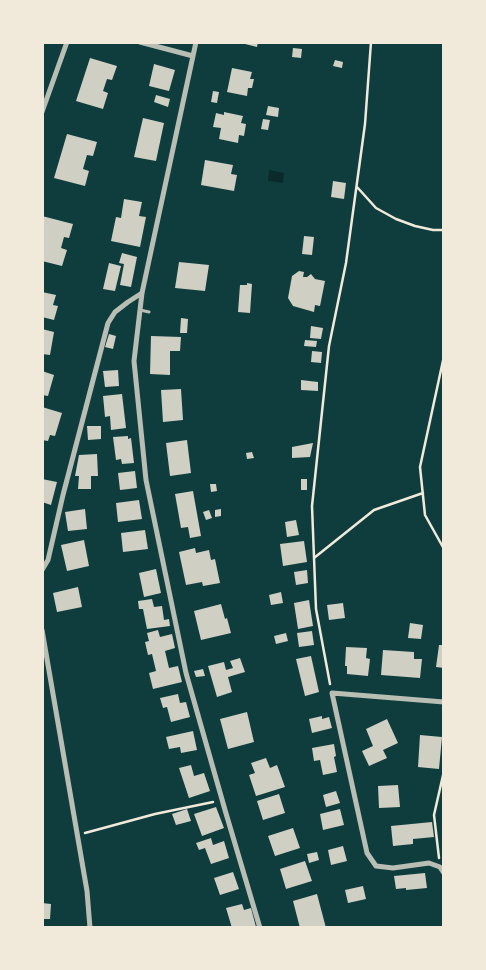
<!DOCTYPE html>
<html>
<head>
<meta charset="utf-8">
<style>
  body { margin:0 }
  #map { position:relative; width:486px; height:970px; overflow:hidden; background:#0f3d3e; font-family:Roboto,sans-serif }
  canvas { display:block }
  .frame { position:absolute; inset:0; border:44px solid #f1e9da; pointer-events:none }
</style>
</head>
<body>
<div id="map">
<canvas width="486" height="970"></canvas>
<div class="frame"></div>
</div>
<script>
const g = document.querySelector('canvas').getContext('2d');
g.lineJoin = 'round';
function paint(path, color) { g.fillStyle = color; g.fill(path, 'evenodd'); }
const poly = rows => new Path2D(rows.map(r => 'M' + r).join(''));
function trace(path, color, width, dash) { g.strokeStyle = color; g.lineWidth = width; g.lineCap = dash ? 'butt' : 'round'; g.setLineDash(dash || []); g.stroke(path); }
paint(poly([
  [269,170,284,173,283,183,268,181]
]), '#0a2a2b');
paint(poly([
  [237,42,258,42,257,47],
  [293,48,302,49,301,58,292,57],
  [90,58,117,66,112,80,107,79,103,91,108,93,103,109,76,101],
  [335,60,343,62,342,68,333,66],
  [154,64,175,70,169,91,149,86],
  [232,68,252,72,250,79,254,79,252,88,248,88,247,96,227,92],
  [213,91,219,92,217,103,211,102],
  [156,95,170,99,168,107,154,102],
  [268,106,279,108,278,117,266,115],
  [224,112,243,116,241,123,246,124,244,136,239,135,238,143,219,139,221,128,213,127,216,113,224,115],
  [143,118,164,123,156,161,134,157],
  [263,119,270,120,268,130,261,129],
  [67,134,97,142,93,156,87,155,83,169,89,171,85,186,54,178],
  [205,160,233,165,231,174,237,175,234,191,201,185],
  [333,181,346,183,344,199,331,197],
  [124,199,142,202,139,216,146,217,140,247,111,241,116,217,121,218],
  [42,216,73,224,69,238,64,237,61,248,67,250,62,266,42,261],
  [304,236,314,237,312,255,302,254],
  [122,253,137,257,131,287,120,285,124,264,119,263],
  [179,262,209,265,205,291,175,288],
  [109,263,121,266,115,291,103,289],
  [299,271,304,272,303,277,307,277,311,274,315,279,325,281,320,306,315,305,314,312,293,306,288,298,292,276],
  [247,283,252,284,250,313,238,312,240,285,247,285],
  [42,292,56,295,53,305,58,306,54,320,42,317],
  [181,318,188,319,187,333,180,333],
  [311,326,323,328,321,339,310,338],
  [42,329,54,332,50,355,42,354],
  [109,334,116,336,113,349,105,347],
  [151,336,181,337,180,351,170,351,170,375,150,374],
  [305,340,317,341,316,347,304,346],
  [312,351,322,352,321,363,311,362],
  [118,370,119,386,105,387,103,371],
  [42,371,54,375,48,396,42,395],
  [301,380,318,382,318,391,301,390],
  [181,389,183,420,163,422,161,390],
  [122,394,126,428,111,430,110,416,105,417,103,396],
  [42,407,62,413,55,436,50,435,48,441,42,440],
  [87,426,101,426,101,439,88,440],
  [128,436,128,439,131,438,134,463,122,464,121,459,116,460,113,437],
  [187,440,191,473,170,476,166,443],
  [313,443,310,457,292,458,292,447],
  [252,452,254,458,247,459,246,453],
  [97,454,98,476,91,476,91,489,78,489,79,476,75,476,79,455],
  [135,471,137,488,120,490,118,473],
  [42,479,57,482,51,505,42,502],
  [301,479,307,479,307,490,301,490],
  [210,484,216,484,217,491,211,492],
  [193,491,201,536,190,538,188,527,181,528,175,494],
  [139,500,142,519,118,522,116,503],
  [85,509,87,529,68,531,65,512],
  [221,509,221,516,215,517,215,510],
  [209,510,212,518,206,520,203,512],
  [296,520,299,535,287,537,285,522],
  [145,530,148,549,123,552,121,533],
  [84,540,89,566,67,571,61,545],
  [304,541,307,562,283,566,280,544],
  [195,548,196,553,209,550,211,560,215,559,220,583,203,586,202,582,186,585,179,552],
  [156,569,161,593,144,597,139,573],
  [307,570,308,583,296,585,294,572],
  [78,587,82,607,57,612,53,593],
  [281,592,283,603,271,605,269,595],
  [152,599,154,607,162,606,164,620,169,619,170,626,147,629,143,609,139,609,138,601],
  [309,600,313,626,298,629,294,603],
  [343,603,345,618,329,620,327,605],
  [221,604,225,619,227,618,231,633,201,640,194,611],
  [410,623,423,625,421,639,408,638],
  [158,630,160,637,172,634,175,648,165,651,169,668,178,666,182,682,153,689,149,673,156,671,152,654,148,655,145,642,149,641,147,633],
  [312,631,314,645,299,647,297,633],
  [286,633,288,641,276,644,274,636],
  [439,645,444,645,444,668,436,667],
  [346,647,367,648,366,658,370,659,368,676,347,674,347,666,345,666],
  [383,650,414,652,414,659,422,659,420,678,381,675],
  [311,656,319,692,305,696,296,659],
  [240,658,245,672,228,677,232,692,217,697,208,666,224,662,226,670,233,668,230,661],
  [203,669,205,676,196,677,194,671],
  [178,694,180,703,186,702,190,717,171,722,167,707,163,708,160,698],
  [247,712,254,742,228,749,220,719],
  [322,716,322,719,329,717,332,728,312,733,309,719],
  [387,719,398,743,383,750,387,758,369,766,362,751,373,746,366,729],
  [193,731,197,750,181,753,180,747,169,749,166,737],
  [420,735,442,737,439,769,418,767],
  [334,744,336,756,334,757,337,772,323,775,320,760,314,761,312,748],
  [266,758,270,768,277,765,285,787,256,796,249,775,255,773,251,763],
  [191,765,194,776,204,773,210,791,189,798,179,768],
  [398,785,400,807,379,808,378,786],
  [336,791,340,803,326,807,323,795],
  [279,794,285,813,263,820,257,801],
  [216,807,224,828,202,836,194,814],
  [187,809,191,821,176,825,172,814],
  [340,809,344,825,323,830,320,814],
  [432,822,434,837,413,839,413,844,393,846,391,826],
  [293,828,300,848,275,856,268,836],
  [211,838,213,845,224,841,229,858,211,864,205,848,199,850,196,843],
  [343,846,347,861,331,865,328,850],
  [317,852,319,860,309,863,307,854],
  [305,861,312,881,286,889,280,869],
  [233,872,239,889,220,895,214,878],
  [425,873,427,888,406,890,406,888,396,889,394,876],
  [363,886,366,899,348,903,345,890],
  [317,894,326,928,300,928,293,901],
  [42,903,51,904,50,919,42,919],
  [242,904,244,910,251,908,256,927,232,928,226,908]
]), '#cfcfc3');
trace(poly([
  [357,187,376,208,396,219,415,226,433,230,444,230],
  [444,356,420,467,425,515,444,549],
  [314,558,374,510,423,493],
  [330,684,316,609,312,506,329,346,346,263,365,124,371,42],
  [85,833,155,814,213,802],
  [439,858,434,815,444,771]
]), '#f1e9da', 2.5);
trace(poly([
  [140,310,149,312]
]), '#b8beb3', 3);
trace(poly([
  [140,42,193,56],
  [196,42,142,293,134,361,146,480,186,673,225,810,260,928],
  [42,112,67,42],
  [42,570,48,560,63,495,108,323,115,312,128,302,142,293],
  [42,630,87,891,90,928],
  [444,702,332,693,367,853,376,866,393,868,429,863,440,867,444,873]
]), '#b8beb3', 5);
</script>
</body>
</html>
